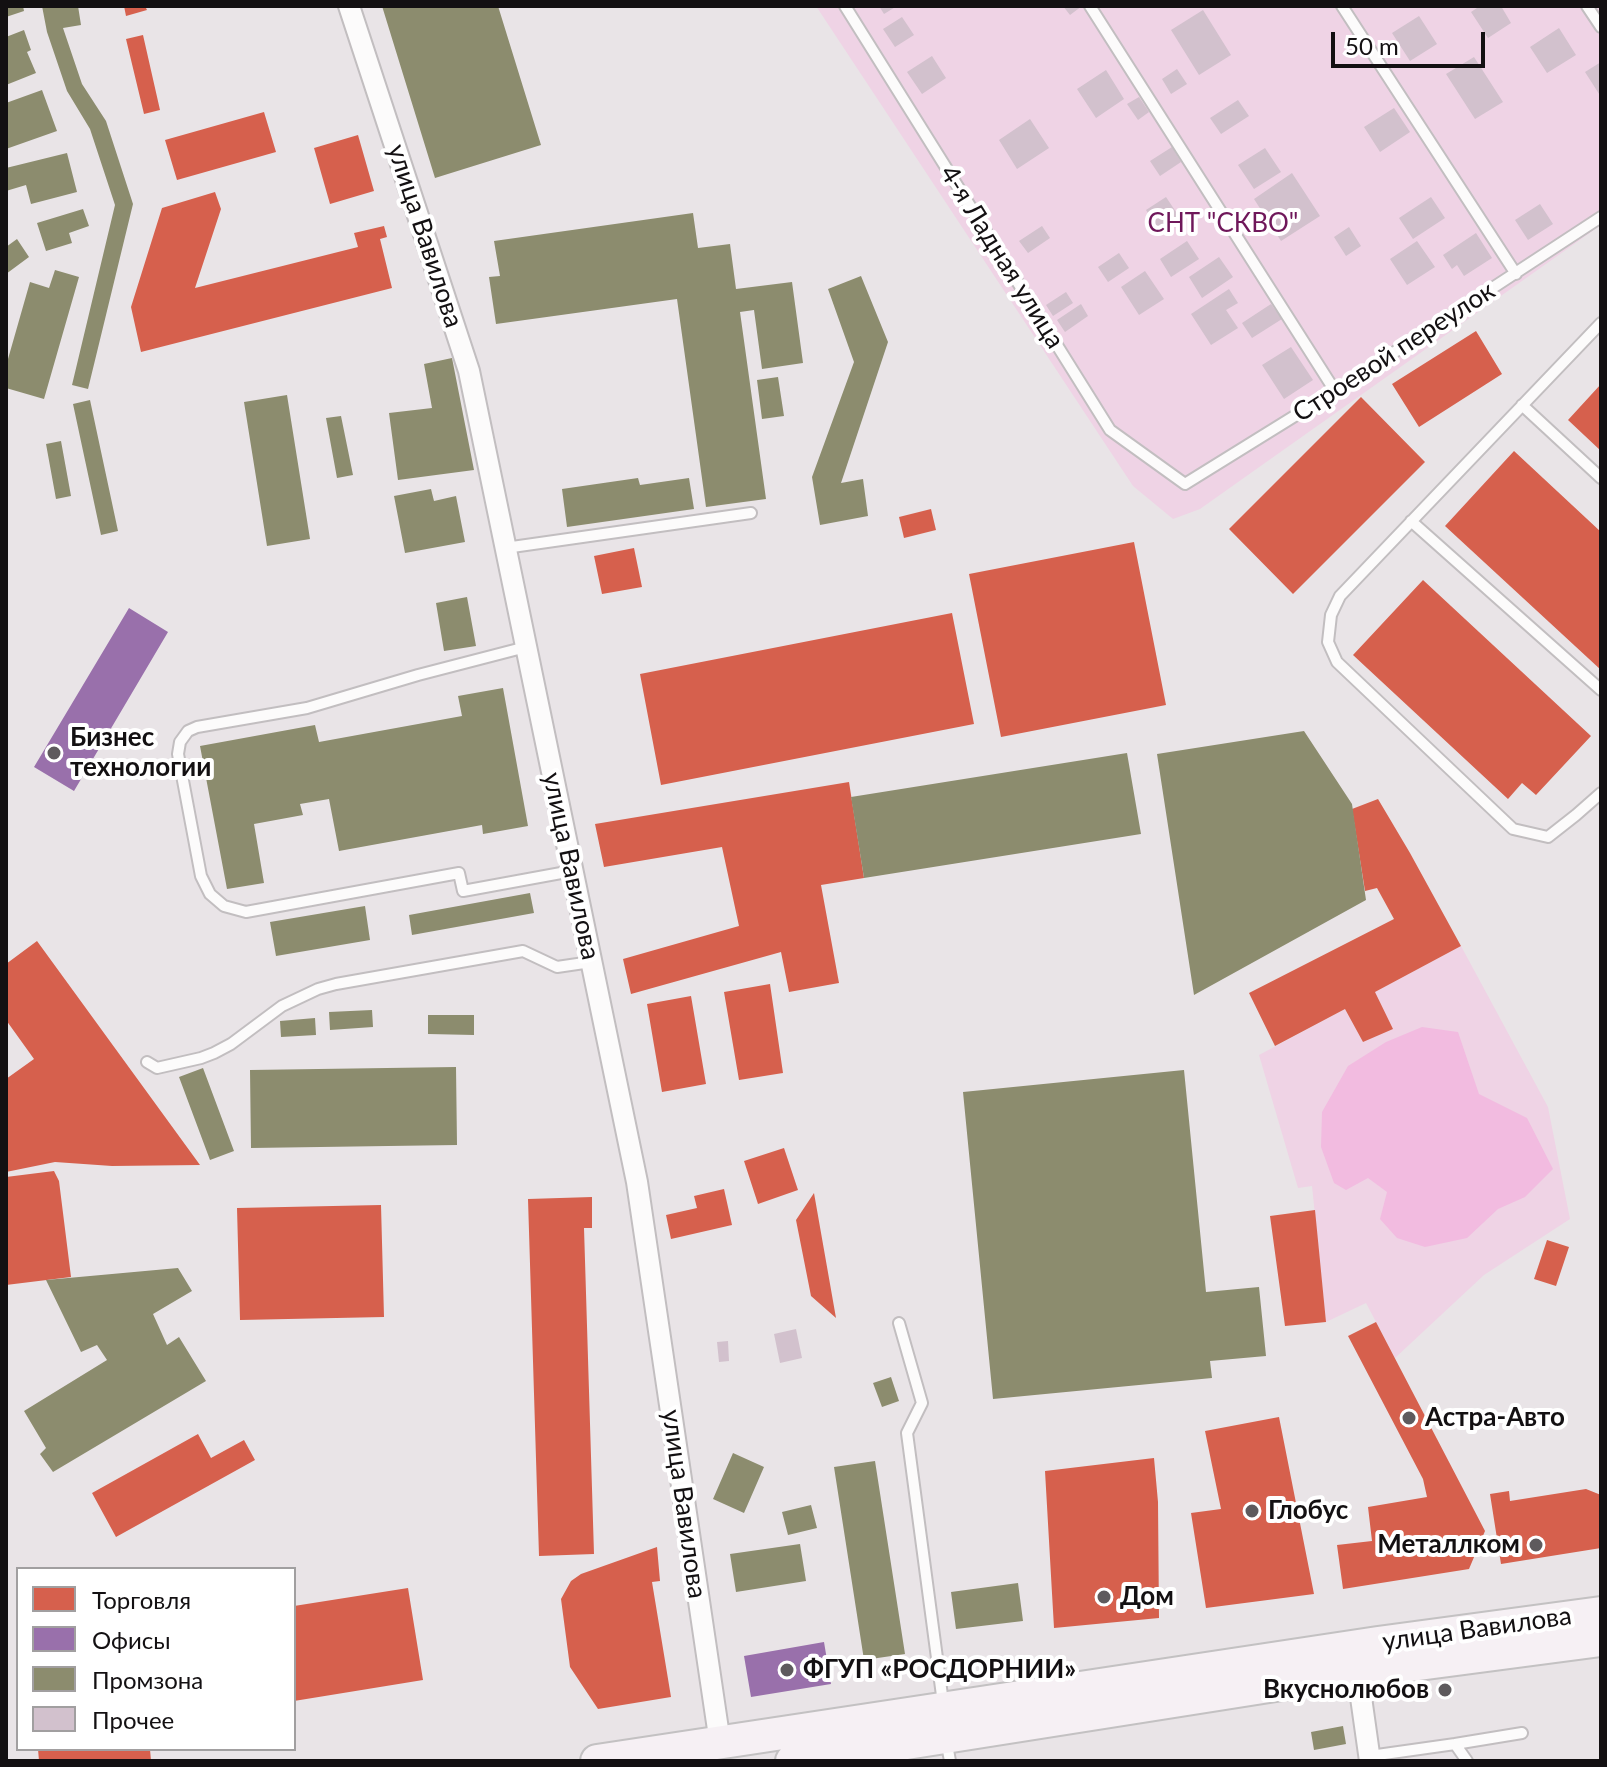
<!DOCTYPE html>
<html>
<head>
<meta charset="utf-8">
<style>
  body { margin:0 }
  #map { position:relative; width:1607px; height:1767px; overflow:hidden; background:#e9e4e7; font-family:Lato,sans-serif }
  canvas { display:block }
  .frame { position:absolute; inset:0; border:8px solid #131012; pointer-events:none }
  .legend { position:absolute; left:16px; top:1567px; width:280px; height:184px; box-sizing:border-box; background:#fff; border:2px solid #a19fa0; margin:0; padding:10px 14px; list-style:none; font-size:24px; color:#131012 }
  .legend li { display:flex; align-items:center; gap:16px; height:40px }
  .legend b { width:40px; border:2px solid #a19fa0 }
  .scale { position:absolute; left:1331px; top:32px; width:154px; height:36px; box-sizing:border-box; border:4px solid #131012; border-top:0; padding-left:10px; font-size:24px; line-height:28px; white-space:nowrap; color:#131012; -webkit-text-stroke:6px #fff; paint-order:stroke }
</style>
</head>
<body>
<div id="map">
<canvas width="1607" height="1767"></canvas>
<div class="frame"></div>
<ul class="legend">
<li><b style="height:22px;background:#d6604d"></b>Торговля</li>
<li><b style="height:22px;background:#9970ab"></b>Офисы</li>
<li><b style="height:22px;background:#8c8c6e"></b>Промзона</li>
<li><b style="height:22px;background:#d2c1cd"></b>Прочее</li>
</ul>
<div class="scale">50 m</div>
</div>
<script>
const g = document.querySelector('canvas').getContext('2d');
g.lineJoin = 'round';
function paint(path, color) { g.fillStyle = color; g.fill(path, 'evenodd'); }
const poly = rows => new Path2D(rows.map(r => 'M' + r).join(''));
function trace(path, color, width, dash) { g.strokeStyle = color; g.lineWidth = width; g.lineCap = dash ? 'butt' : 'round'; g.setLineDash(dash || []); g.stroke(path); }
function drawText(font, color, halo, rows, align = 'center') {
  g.font = font + ' Lato,sans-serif'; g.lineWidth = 8; g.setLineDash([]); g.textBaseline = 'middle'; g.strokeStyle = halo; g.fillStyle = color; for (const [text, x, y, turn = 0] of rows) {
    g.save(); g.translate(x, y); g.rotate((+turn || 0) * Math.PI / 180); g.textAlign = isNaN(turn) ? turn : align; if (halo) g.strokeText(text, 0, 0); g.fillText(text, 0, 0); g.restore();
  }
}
paint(poly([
  [816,6,1601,6,1601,225,1200,509,1173,519,1133,486],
  [1461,946,1548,1107,1570,1219,1484,1275,1395,1358,1366,1303,1326,1322,1312,1186,1298,1188,1259,1055,1345,1009,1363,1042,1392,1028,1375,992]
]), '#efd3e5');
paint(poly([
  [1422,1027,1458,1032,1479,1094,1527,1118,1553,1169,1525,1197,1498,1209,1467,1238,1425,1247,1397,1238,1380,1219,1387,1192,1368,1178,1346,1190,1334,1183,1321,1147,1322,1112,1348,1066,1386,1042]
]), '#f2bbe0');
paint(poly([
  [124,6,145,6,147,10,126,16],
  [143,35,160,110,144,114,126,39],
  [264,112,276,152,177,180,165,140],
  [358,135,374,191,330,204,314,148],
  [215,192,221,209,195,288,358,247,354,233,384,226,387,237,380,239,392,288,141,352,131,307,162,208],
  [1476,331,1502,374,1419,427,1392,384],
  [1601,384,1601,451,1568,420],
  [1361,397,1425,462,1293,594,1229,529],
  [1514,451,1601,532,1601,670,1445,526],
  [931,509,936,530,904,538,899,517],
  [1134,542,1166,705,1001,737,969,574],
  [634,548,642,587,602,594,594,556],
  [1423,580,1591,736,1536,795,1522,783,1508,799,1353,655],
  [952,613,974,724,661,785,640,674],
  [849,782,864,878,821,885,839,983,789,992,781,952,631,994,623,959,739,926,722,847,604,867,595,824],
  [1378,799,1410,853,1461,946,1375,992,1393,1029,1363,1042,1345,1009,1275,1046,1249,993,1394,919,1377,888,1365,891,1352,809],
  [37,941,200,1165,112,1166,55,1162,6,1172,6,1079,34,1059,6,1020,6,964],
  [770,984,783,1073,739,1080,724,992],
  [691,996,706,1084,662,1092,647,1004],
  [784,1148,798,1190,758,1204,744,1161],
  [54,1171,59,1181,71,1277,6,1285,6,1177],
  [724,1189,732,1225,671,1239,666,1215,697,1208,694,1196],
  [814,1193,836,1318,811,1296,796,1220],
  [592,1197,592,1228,584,1228,594,1554,539,1556,528,1199],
  [381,1205,384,1317,240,1320,237,1208],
  [1315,1210,1326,1322,1285,1326,1270,1216],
  [1547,1240,1569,1247,1556,1286,1534,1279],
  [1376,1322,1485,1531,1469,1569,1343,1589,1337,1545,1372,1541,1368,1507,1427,1497,1423,1479,1348,1336],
  [1279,1417,1314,1594,1206,1608,1191,1513,1221,1509,1205,1431],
  [198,1434,211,1458,244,1440,255,1460,116,1537,92,1493],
  [1154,1458,1158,1502,1159,1618,1054,1628,1045,1471],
  [1586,1489,1601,1495,1601,1548,1501,1564,1490,1494,1509,1491,1510,1501],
  [657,1547,660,1581,652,1582,671,1697,598,1709,570,1667,561,1599,571,1581,581,1574],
  [408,1588,423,1680,294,1701,294,1606],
  [38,1749,150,1749,151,1761,39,1761]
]), '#d6604d');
paint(poly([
  [129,608,168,632,74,791,34,767],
  [824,1642,831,1684,751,1697,744,1656]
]), '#9970ab');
paint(poly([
  [6,6,23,6,24,11,6,17],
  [42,6,78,6,81,25,63,28,82,84,106,121,133,204,88,389,72,385,115,205,90,129,67,91,47,32],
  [382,6,498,6,541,145,435,178],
  [24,30,31,50,27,52,36,73,6,85,6,37],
  [42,90,57,131,6,149,6,103],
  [67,153,77,192,31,204,26,185,6,191,6,168],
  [83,209,89,226,69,233,72,243,46,251,37,223],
  [693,213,698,248,730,244,736,289,792,282,803,363,762,369,754,310,740,312,766,499,706,507,677,299,496,324,489,277,500,276,494,241],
  [17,239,29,257,6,274,6,247],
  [55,270,79,277,44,399,6,388,6,366,30,282,49,288],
  [861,276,888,342,841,483,863,479,868,516,820,525,812,477,854,362,828,289],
  [452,358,474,470,398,480,389,413,432,408,424,364],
  [778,377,784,416,762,419,757,380],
  [287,395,310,539,267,546,244,402],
  [90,400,118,531,101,535,73,404],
  [341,416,353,475,337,478,326,418],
  [61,441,71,496,56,499,46,444],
  [638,478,640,485,689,478,694,509,567,527,562,489],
  [431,489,434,501,456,496,465,542,405,553,394,496],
  [467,597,476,646,444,651,436,603],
  [503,688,528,826,483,834,482,825,339,851,329,799,300,804,303,815,254,824,264,883,227,889,200,746,315,725,319,742,462,716,458,696],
  [1304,731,1352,804,1366,900,1194,995,1157,754],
  [1127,753,1141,834,864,878,851,797],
  [530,893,534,913,412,935,409,915],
  [365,906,370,940,276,956,270,922],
  [372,1010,373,1027,330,1030,329,1012],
  [428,1015,474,1015,474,1035,428,1034],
  [315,1018,316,1035,281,1037,280,1021],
  [456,1067,457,1145,251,1148,250,1070],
  [203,1068,234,1151,210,1160,179,1077],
  [1184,1070,1206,1292,1259,1287,1266,1356,1210,1361,1212,1378,993,1399,963,1092],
  [178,1268,192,1291,153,1314,167,1345,179,1337,206,1381,53,1472,40,1454,46,1448,24,1411,107,1360,97,1345,81,1352,46,1280],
  [891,1377,899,1401,882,1407,873,1383],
  [733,1453,764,1467,744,1513,713,1499],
  [875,1461,905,1654,864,1660,834,1467],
  [811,1505,817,1528,788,1535,782,1512],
  [800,1544,806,1581,736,1592,730,1554],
  [1018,1583,1023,1621,956,1629,951,1592],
  [1343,1726,1346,1744,1314,1750,1311,1732]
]), '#8c8c6e');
paint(poly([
  [879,6,897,6,884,14],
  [1063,6,1082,6,1070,15],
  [1480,6,1501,6,1511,23,1488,38,1471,12],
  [1203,10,1231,55,1199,75,1171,30],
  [1419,16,1437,44,1410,61,1392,33],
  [902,17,914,35,895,47,883,29],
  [1559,28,1576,55,1547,73,1530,47],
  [932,56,946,78,922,94,907,72],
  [1474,57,1503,102,1475,119,1446,74],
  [1601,62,1601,97,1585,72],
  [1177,69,1187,84,1171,94,1162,79],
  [1106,70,1124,99,1096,118,1077,89],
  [1139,97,1149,112,1138,120,1127,104],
  [1238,100,1249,116,1221,134,1210,118],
  [1394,108,1410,132,1380,152,1364,127],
  [1030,119,1049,148,1017,169,999,140],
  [1172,147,1181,162,1160,176,1150,161],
  [1265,148,1281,172,1254,189,1238,165],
  [1292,173,1320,216,1281,241,1254,199],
  [1166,197,1182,221,1162,234,1146,210],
  [1431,197,1445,218,1413,239,1399,218],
  [1540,204,1553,224,1528,240,1515,220],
  [1042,226,1050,238,1028,253,1019,241],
  [1349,227,1361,246,1346,256,1334,237],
  [1476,233,1492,258,1464,276,1457,265,1452,269,1443,255],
  [1187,241,1199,259,1171,277,1160,259],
  [1417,241,1435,267,1407,285,1390,259],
  [1119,253,1129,268,1108,282,1098,267],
  [1219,257,1233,277,1202,298,1189,277],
  [1145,271,1164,299,1139,315,1121,287],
  [1229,289,1238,303,1226,310,1238,328,1211,345,1191,314],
  [1066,292,1073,303,1053,316,1046,305],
  [1081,304,1088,316,1065,332,1057,320],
  [1271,304,1282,319,1252,338,1242,323],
  [1291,347,1313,380,1284,399,1262,365],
  [796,1329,802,1358,780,1363,774,1334],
  [728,1341,729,1361,719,1362,717,1342]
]), '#d2c1cd');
const lane = poly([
  [845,6,1110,430,1185,484,1335,391,1601,217],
  [1090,6,1335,391],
  [1342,6,1516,274],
  [1587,6,1601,27],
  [1601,323,1340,596,1331,615,1328,642,1337,662,1513,829,1548,837,1576,815,1601,793],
  [1522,405,1601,478],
  [1411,521,1601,690],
  [505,548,751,513],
  [526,647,418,675,307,708,197,727,188,731,180,742,178,754,201,876,210,894,224,906,246,912,459,873,463,891,572,871],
  [147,1062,157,1068,201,1058,214,1053,231,1044,282,1006,318,989,336,984,523,951,557,967,591,962],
  [899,1323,922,1403,907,1433,943,1703],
  [946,1739,950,1761],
  [1455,1744,1522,1733],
  [1370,1756,1455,1744,1467,1761]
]);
const street = poly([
  [349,6,469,371,637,1182,720,1743],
  [1356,1662,1370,1761]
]);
const primary = poly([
  [597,1761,1378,1643,1601,1613],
  [792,1761,1358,1672,1601,1640]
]);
trace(lane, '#c2bec0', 14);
trace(street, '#c2bec0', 24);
trace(primary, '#c3c1c2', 36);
trace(lane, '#fcfbfb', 10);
trace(street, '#fcfbfb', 20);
trace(primary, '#f6f0f4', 32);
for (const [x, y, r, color] of [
  [54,753,8,"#5e5a5d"],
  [1409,1418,8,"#5e5a5d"],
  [1252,1511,8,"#5e5a5d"],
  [1536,1545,8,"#5e5a5d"],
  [1104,1597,8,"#5e5a5d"],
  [787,1670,8,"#5e5a5d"],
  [1445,1690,8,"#5e5a5d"]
]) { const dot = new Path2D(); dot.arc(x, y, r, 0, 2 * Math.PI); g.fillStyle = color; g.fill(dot); trace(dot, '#fff', 3); }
drawText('26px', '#6f175a', '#fff', [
  ["СНТ \"СКВО\"",1223,224]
]);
drawText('26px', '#131012', '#fff', [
  ["улица Вавилова",425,236,72],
  ["4-я Ладная улица",1002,257,58],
  ["Строевой переулок",1394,352,-33],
  ["улица Вавилова",571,866,78],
  ["улица Вавилова",684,1504,82],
  ["улица Вавилова",1477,1629,-8]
]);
drawText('bold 26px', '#131012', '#fff', [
  ["Бизнес",70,738],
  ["технологии",70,768],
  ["Астра-Авто",1425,1418],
  ["Глобус",1268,1511],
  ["Металлком",1520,1545,"right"],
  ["Дом",1120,1597],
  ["ФГУП «РОСДОРНИИ»",803,1670],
  ["Вкуснолюбов",1429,1690,"right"]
], 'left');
</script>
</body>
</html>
